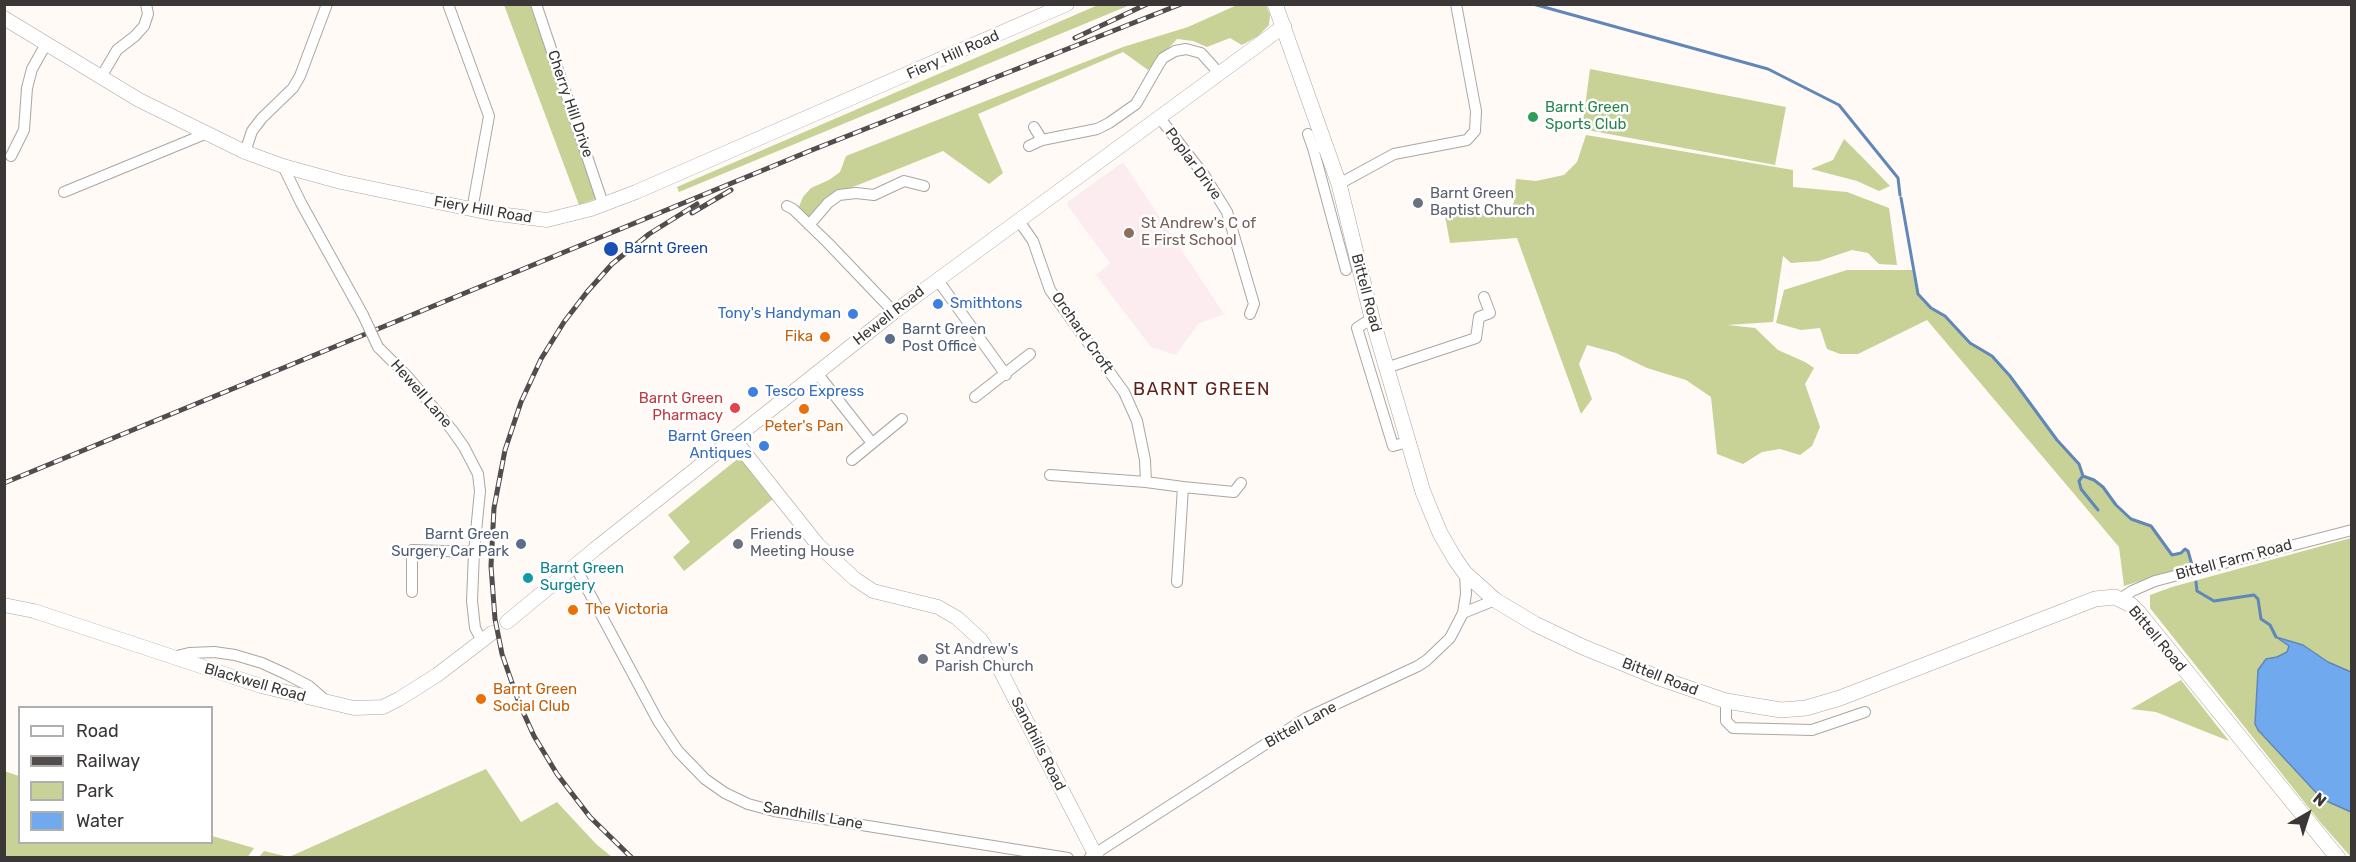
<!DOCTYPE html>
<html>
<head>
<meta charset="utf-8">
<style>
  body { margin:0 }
  #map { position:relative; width:2356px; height:862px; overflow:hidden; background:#fffaf6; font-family:Rubik,sans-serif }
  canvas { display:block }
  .frame { position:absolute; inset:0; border:6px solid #3a3736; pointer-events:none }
  .legend { position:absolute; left:18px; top:706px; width:195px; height:138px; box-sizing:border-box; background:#fff; border:2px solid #b0afaf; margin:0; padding:8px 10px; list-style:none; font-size:18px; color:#3a3736 }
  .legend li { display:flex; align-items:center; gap:12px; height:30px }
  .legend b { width:30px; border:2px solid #b0afaf }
  .north { position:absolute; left:2278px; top:784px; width:60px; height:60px; -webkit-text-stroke:4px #fff; paint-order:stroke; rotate:39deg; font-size:16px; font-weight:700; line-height:24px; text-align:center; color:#3a3736 }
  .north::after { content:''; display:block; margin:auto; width:21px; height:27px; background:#3a3736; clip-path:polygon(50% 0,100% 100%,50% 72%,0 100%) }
</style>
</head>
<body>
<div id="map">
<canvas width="2356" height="862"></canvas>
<div class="frame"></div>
<ul class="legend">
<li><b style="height:8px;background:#fff"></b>Road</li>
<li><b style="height:8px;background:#504d4c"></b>Railway</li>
<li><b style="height:16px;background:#c8d196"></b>Park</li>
<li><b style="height:16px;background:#71a9ef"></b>Water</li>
</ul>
<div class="north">N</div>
</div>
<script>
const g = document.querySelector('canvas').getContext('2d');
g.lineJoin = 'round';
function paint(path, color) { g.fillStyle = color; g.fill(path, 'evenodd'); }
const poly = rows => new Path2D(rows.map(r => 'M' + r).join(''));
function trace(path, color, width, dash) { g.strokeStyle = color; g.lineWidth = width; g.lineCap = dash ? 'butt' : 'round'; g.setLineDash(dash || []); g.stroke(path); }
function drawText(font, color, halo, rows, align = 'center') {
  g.font = font + ' Rubik,sans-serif'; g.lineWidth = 5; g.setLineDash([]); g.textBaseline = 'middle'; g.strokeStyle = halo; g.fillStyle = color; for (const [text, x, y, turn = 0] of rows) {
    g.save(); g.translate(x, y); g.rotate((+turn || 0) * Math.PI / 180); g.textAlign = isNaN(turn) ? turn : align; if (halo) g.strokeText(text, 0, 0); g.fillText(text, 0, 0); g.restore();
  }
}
paint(poly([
  [1123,162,1224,314,1198,324,1176,355,1151,347,1096,275,1110,263,1066,203]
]), '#fcecf0');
paint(poly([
  [504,5,530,5,598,198,579,205],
  [1098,5,1130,5,679,192,677,187],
  [1237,5,1266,5,1270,15,1269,25,1258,36,1242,45,1230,38,1207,47,1193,41,1177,39,1148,70,1123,52,978,114,1003,173,989,184,943,151,833,195,809,220,798,209,803,197,811,188,829,180,840,172,846,156,1123,47,1188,27],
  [1590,69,1786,107,1775,165,1582,129],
  [1586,135,1793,170,1793,187,1847,192,1889,208,1897,265,1879,264,1868,253,1852,250,1819,261,1791,263,1783,256,1773,322,1727,325,1755,328,1778,350,1805,362,1814,368,1805,384,1820,427,1812,446,1800,455,1780,449,1762,452,1743,464,1717,454,1711,397,1686,380,1647,368,1616,353,1587,345,1579,364,1592,399,1581,414,1517,238,1450,243,1444,211,1508,213,1514,202,1516,179,1536,181,1564,175,1577,162],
  [1844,139,1866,161,1890,186,1879,191,1857,181,1811,169,1833,160],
  [1847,270,1913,270,1918,294,1931,308,1945,316,1970,343,1992,356,2010,376,2057,440,2079,464,2083,476,2094,480,2103,487,2116,505,2131,519,2151,526,2172,555,2181,553,2185,549,2188,551,2192,565,2124,586,2119,547,1927,320,1858,354,1840,354,1827,349,1820,328,1801,330,1776,323,1784,290],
  [740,457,773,499,684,571,673,557,690,542,668,515],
  [2351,538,2351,672,2328,662,2303,645,2289,646,2287,652,2277,657,2266,660,2255,724,2258,730,2322,799,2351,812,2351,857,2321,823,2150,608,2150,595,2172,587],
  [2181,680,2229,741,2156,712,2131,709],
  [486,769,521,822,557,802,596,844,612,857,259,857,264,851,289,857],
  [4,771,19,776,20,842,212,842,212,836,254,848,247,858,5,857]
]), '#c8d196');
const water = poly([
  [2276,637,2303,645,2328,662,2351,672,2351,812,2322,799,2258,730,2255,724,2258,670,2266,659,2277,657,2287,652,2289,646,2276,637]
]);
paint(water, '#71a9ef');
trace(water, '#6087b8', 1.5);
trace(poly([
  [1533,4,1768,69,1839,105,1898,178,1900,195],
  [1901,198,1918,294,1931,308,1945,316,1970,343,1992,356,2010,376,2057,440,2079,464,2083,476,2094,480,2103,487,2116,505,2131,519,2151,526,2172,555,2181,553,2185,549,2188,551,2192,565],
  [2082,477,2079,481,2081,489,2098,510],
  [2196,582,2197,591,2214,601,2254,595,2258,599,2261,619,2270,625,2276,637]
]), '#6087b8', 3);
const minor = poly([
  [448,4,489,116,472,210],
  [536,4,603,204],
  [101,77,117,50,135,36,144,26,148,14,146,4],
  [1159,117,1204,175,1227,212,1254,304,1250,314],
  [1034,127,1042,140],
  [1308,134,1313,148,1320,147],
  [1029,146,1042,140,1097,129,1109,123,1136,104,1159,64,1163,58,1175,51,1186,49,1201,53,1219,73],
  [1313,148,1346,270],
  [245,152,252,131,262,118,293,88,300,76,327,4],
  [11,156,24,130,27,88,32,69,46,44],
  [283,166,301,203,363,315],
  [1339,184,1394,154,1467,140,1475,131,1476,111,1456,4],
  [64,192,205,134],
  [787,206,793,209,828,243,894,312],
  [1019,221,1033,241,1050,290,1124,392,1137,421,1145,460,1146,482,1183,487,1177,582],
  [809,225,828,203,839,195,856,193,874,195,904,181,924,186],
  [937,279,1006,375],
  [1372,318,1357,328,1393,446,1407,442],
  [378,347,408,377,452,430,464,447,478,474,480,491,474,552,472,601,475,628,482,641],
  [1386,368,1476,338,1479,317,1490,313,1484,297],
  [817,373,872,443],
  [975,397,1030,354],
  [852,460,902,419],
  [1050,475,1146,482],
  [1183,487,1234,492,1241,483],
  [575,566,658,721,678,751,705,779,725,793,748,804,774,811,1068,858],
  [412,592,412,550,474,552],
  [2120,599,2132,591,2155,581,2352,530],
  [1463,613,1495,600],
  [173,657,189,653,214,652,235,655,262,663,286,674,309,686,325,700],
  [1726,701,1726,721,1733,728,1812,730,1865,712],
  [1090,857,1306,718,1418,666,1427,660,1450,638,1463,613,1466,594,1465,573]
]);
const tertiary = poly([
  [4,18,139,100,245,152,283,166,341,182,490,213,547,220,591,209,636,192,1067,4],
  [733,438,818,545,855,579,873,591,938,607,957,618,980,639,997,664,1097,858],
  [4,605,34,611,261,686,354,708,383,707,399,699,437,675,492,633],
  [507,622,595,549,894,312,1284,26]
]);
const secondary = poly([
  [1275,4,1339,184,1372,318,1423,492,1440,533,1455,559,1465,573,1495,600,1535,624,1583,647,1659,678,1726,701,1781,710,1806,708,1840,698,2095,599,2115,597,2131,605,2139,613,2338,858]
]);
trace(minor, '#aba6a1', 12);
trace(tertiary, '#aba6a1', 15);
trace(secondary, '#aba6a1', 16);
trace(minor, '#fff', 10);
trace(tertiary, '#fff', 14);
trace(secondary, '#fff', 15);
const rail = poly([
  [1075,38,1147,4],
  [692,213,731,190],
  [4,483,812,150,1181,4],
  [632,858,590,817,557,774,534,736,519,703,502,654,495,619,491,566,494,508,505,450,521,402,541,359,564,322,587,292,612,264,649,234,697,204]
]);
trace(rail, '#504d4c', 5);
trace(rail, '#fff', 3, [9]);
const minorBridge = poly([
  [363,315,378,347]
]);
trace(minorBridge, '#aba6a1', 12, []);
trace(minorBridge, '#fff', 10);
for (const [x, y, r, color] of [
  [1533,117,6,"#2e9e5b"],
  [1418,203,6,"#6b7280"],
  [1129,233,6,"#8d6e63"],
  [611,249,8,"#1a4fb4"],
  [938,304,6,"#3f7fe0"],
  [853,314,6,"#3f7fe0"],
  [825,337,6,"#e8710a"],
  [890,339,6,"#5c6f8a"],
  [753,392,6,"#3f7fe0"],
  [735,408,6,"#e0444e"],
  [804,409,6,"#e8710a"],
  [764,446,6,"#3f7fe0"],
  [521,544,6,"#5c6f8a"],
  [738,544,6,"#6b7280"],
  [528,578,6,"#0f9aa8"],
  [573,610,6,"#e8710a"],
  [923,659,6,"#6b7280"],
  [481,699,6,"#e8710a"]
]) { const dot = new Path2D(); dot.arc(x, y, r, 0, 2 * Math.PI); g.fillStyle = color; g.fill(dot); trace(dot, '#fff', 2); }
drawText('15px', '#3a3736', '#fff', [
  ["Fiery Hill Road",953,55,-24],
  ["Cherry Hill Drive",570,104,71],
  ["Poplar Drive",1193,164,54],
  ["Fiery Hill Road",483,210,10],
  ["Bittell Road",1366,293,75],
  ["Hewell Road",889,316,-38],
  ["Orchard Croft",1082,333,55],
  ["Hewell Lane",421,394,49],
  ["Bittell Farm Road",2234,560,-15],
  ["Bittell Road",2157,639,50],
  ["Bittell Road",1660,677,21],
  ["Blackwell Road",255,683,16],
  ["Bittell Lane",1301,725,-29],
  ["Sandhills Road",1038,744,63],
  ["Sandhills Lane",813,816,10]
]);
drawText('15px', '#27864d', '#fff', [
  ["Barnt Green",1545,108],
  ["Sports Club",1545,125]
], 'left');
drawText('15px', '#5b616d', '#fff', [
  ["Barnt Green",1430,194],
  ["Baptist Church",1430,211],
  ["Friends",750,535],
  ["Meeting House",750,552],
  ["St Andrew's",935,650],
  ["Parish Church",935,667]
], 'left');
drawText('15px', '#785e54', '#fff', [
  ["St Andrew's C of",1141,224],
  ["E First School",1141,241]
], 'left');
drawText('15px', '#164399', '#fff', [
  ["Barnt Green",624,249]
], 'left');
drawText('15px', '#366cbe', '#fff', [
  ["Smithtons",950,304],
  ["Tony's Handyman",841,314,"right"],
  ["Tesco Express",765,392],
  ["Barnt Green",752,437,"right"],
  ["Antiques",752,454,"right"]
], 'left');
drawText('15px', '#4e5e75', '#fff', [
  ["Barnt Green",902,330],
  ["Post Office",902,347],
  ["Barnt Green",509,535,"right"],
  ["Surgery Car Park",509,552,"right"]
], 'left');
drawText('15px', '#c56008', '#fff', [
  ["Fika",813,337,"right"],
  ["Peter's Pan",804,427,"center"],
  ["The Victoria",585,610],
  ["Barnt Green",493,690],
  ["Social Club",493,707]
], 'left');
drawText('15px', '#be3a42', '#fff', [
  ["Barnt Green",723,399],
  ["Pharmacy",723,416]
], 'right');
drawText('15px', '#0d838f', '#fff', [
  ["Barnt Green",540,569],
  ["Surgery",540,586]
], 'left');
g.letterSpacing = '1.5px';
drawText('18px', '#621f13', '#fff', [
  ["BARNT GREEN",1202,390]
]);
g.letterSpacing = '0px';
</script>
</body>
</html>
